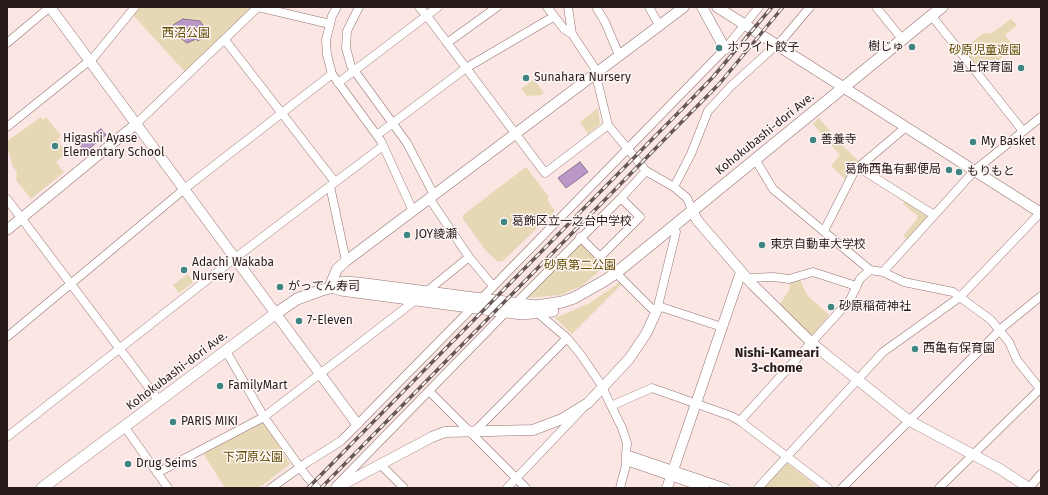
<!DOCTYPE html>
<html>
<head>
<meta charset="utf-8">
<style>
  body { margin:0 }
  #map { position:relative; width:1048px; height:495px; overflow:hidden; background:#fbe6e4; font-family:"Fira Sans",sans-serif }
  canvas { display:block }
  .frame { position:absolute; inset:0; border:8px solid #281b1b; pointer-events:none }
</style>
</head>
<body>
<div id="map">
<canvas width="1048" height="495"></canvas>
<div class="frame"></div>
</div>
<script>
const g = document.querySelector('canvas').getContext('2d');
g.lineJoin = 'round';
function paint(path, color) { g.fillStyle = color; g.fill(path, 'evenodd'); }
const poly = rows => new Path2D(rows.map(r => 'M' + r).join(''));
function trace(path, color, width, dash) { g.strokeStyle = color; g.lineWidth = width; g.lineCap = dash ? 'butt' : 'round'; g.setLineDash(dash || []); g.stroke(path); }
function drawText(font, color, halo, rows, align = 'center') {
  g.font = font + ' "Fira Sans","Noto Sans JP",sans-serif'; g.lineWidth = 3; g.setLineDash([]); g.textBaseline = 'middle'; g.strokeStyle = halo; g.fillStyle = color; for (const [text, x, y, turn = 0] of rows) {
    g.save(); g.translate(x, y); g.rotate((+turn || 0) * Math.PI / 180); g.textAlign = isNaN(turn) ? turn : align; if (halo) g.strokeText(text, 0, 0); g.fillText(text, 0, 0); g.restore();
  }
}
paint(poly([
  [140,7,249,7,250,11,185,72,133,15],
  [1011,19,1017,25,1005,35,1015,47,983,73,964,48,982,34,992,33],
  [533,80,535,81,544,93,541,95,527,96,521,89],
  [598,108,600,124,588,134,580,122],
  [41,117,43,120,46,117,61,136,57,139,67,153,56,162,64,172,31,199,16,180,17,172,12,165,10,155,7,150,7,141],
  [819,118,846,149,859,161,847,179,845,179,831,166,840,155,813,124],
  [526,167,549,197,547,199,555,211,504,260,498,262,486,251,463,219,463,215],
  [905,200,929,217,908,240,903,236,917,219,917,215,903,204],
  [580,242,605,266,582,286,560,295,526,298],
  [188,274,194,282,179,293,173,285],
  [800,280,807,295,829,315,813,334,809,334,780,304,789,290,790,283],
  [620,282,622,284,572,334,555,318,590,303],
  [264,421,290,464,263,485,255,488,225,488,203,453],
  [784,464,788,464,819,488,762,488]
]), '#e6d8b4');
const water = poly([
  [183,19,200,21,205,28,205,32,202,38,198,41,196,39,187,43,179,37,172,28,173,25,183,19],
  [101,129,106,135,85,152,80,145,101,129],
  [580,162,588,172,566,188,558,178,580,162]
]);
paint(water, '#b998c8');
trace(water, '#8e7294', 1);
const minor = poly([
  [258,7,330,24],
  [337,7,332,16,326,40,327,55,332,74,381,141,413,211],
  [359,7,347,31,346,48,351,66,407,143,434,195],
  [419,7,427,16,545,173,608,125],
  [547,7,564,29,572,34,594,67,608,125,646,171,674,187,687,198,692,210],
  [568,7,572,34],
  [596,7,605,22,619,55],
  [649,7,659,25],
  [876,7,902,39],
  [931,15,1023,131],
  [225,40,335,182],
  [7,43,50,7],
  [447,43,497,7],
  [338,83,438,7],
  [136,124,258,7],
  [7,127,94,57,135,7],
  [377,135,466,68,553,17],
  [755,159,773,189,870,270,883,272,904,282,953,292,991,320,1009,342,1017,360,1040,389],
  [858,167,934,215],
  [330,186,346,261],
  [674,187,691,154,708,111,731,86,783,39,810,7],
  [429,198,469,257,493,286],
  [7,199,159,401],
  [824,231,855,170,906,127],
  [580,237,651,308,657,310,676,232,674,225],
  [600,257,640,217,621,198],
  [883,272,975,170,1041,117],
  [746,278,774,277,789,279,813,272,853,285,856,288],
  [426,292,469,257],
  [481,299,725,49,759,7],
  [515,304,621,198,646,171],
  [658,306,722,327],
  [539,314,567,338,581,355,600,383,622,428,627,443,626,454,626,465,620,488],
  [7,337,188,186,332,74],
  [226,351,264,417,307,477,317,488],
  [429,391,526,488],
  [611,406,652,388,731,416,740,421,828,488],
  [740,421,850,300,860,279,870,270],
  [124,426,168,488],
  [476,430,567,338],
  [7,437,235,258,383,146],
  [626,454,726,488],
  [626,461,705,488],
  [381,465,404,488],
  [157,473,264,417,417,299],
  [336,486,506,312],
  [271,488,306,463,341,441,473,307],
  [507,488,582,409],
  [758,488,883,352,960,297,1041,212],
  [842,488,1003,327,1041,296],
  [939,488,1041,388],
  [1029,488,1041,474]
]);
const tertiary = poly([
  [50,7,357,424],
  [702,7,725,49],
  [717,7,1041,213],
  [692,210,697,220,752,284,814,345,908,420,1000,469,1029,488],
  [7,230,136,124],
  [329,288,337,269,346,261,684,7],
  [336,488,432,437,445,432,533,430,562,419,588,403,629,359,646,334,657,310],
  [667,488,741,272]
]);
const secondary = poly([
  [333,287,343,282,358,283,536,306,562,302,574,298,604,281,616,273,942,7],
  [42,488,275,314,297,299,319,291,333,287,341,290,522,314,553,311]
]);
trace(minor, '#937471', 9);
trace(tertiary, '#937471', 11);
trace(secondary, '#937471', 12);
trace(minor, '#fff', 8);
trace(tertiary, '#fff', 10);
trace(secondary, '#fff', 11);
const rail = poly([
  [308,488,679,112,713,77,772,7],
  [321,488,720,83,783,7]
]);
trace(rail, '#675857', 3.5);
trace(rail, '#fef7f6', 2, [6]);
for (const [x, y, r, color] of [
  [912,47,4,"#3f8682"],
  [719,48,4,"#3f8682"],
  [1021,68,4,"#3f8682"],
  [526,78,4,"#3f8682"],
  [813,140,4,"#3f8682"],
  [973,142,4,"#3f8682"],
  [55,146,4,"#3f8682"],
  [949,170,4,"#3f8682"],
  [959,172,4,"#3f8682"],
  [504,222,4,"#3f8682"],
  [407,235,4,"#3f8682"],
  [762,245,4,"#3f8682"],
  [184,270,4,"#3f8682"],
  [280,287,4,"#3f8682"],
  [831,307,4,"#3f8682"],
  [299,321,4,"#3f8682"],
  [915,349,4,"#3f8682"],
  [220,386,4,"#3f8682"],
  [173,422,4,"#3f8682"],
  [128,464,4,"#3f8682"]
]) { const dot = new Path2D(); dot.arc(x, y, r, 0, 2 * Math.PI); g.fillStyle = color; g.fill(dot); trace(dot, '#fef7f6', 1.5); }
drawText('12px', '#624d04', '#fef7f6', [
  ["西沼公園",186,34],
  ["砂原児童遊園",985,51],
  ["砂原第二公園",580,266],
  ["下河原公園",253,458]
]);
drawText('12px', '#281b1b', '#fef7f6', [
  ["樹じゅ",904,47,"right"],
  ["ホワイト餃子",727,48],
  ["道上保育園",1013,68,"right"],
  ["Sunahara Nursery",534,78],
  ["Higashi Ayase",63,139],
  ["Elementary School",63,153],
  ["善養寺",821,140],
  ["My Basket",981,142],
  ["葛飾西亀有郵便局",941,170,"right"],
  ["もりもと",967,172],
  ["葛飾区立一之台中学校",512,222],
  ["JOY綾瀬",415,235],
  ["東京自動車大学校",770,245],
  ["Adachi Wakaba",192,263],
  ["Nursery",192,277],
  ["がってん寿司",288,287],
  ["砂原稲荷神社",839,307],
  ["7-Eleven",307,321],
  ["西亀有保育園",923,349],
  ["FamilyMart",228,386],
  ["PARIS MIKI",181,422],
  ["Drug Seims",136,464]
], 'left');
drawText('12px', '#281b1b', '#fef7f6', [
  ["Kohokubashi-dori Ave.",765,134,-39],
  ["Kohokubashi-dori Ave.",177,371,-37]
]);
drawText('bold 13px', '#281b1b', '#fef7f6', [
  ["Nishi-Kameari",777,353],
  ["3-chome",777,368]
]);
</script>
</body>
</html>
